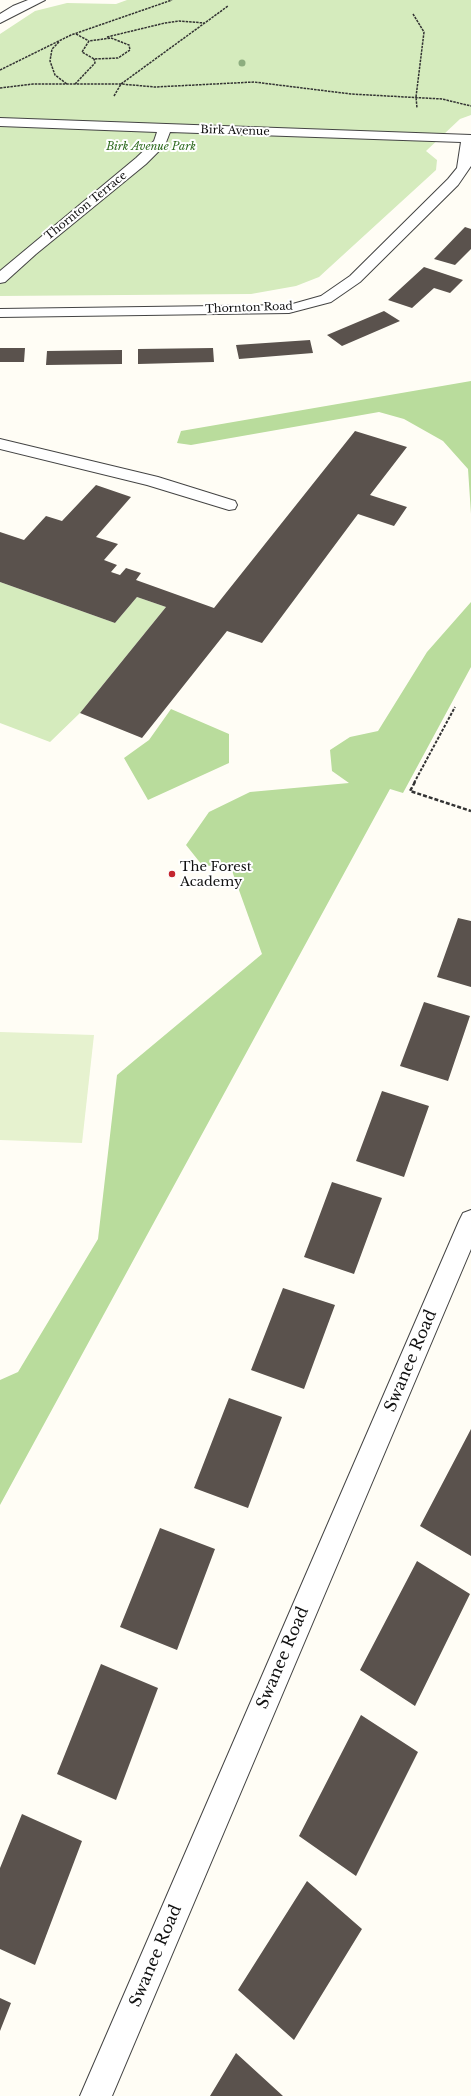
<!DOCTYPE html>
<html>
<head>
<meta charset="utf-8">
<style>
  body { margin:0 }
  canvas { display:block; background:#fffdf5 }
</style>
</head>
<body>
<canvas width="471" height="2096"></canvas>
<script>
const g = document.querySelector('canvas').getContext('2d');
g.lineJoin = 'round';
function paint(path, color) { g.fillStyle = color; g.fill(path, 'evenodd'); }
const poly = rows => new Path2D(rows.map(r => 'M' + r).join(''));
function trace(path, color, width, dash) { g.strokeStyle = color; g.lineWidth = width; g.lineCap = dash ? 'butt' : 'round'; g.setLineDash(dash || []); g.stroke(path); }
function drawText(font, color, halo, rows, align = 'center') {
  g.font = font + ' "Libre Baskerville",serif'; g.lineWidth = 4; g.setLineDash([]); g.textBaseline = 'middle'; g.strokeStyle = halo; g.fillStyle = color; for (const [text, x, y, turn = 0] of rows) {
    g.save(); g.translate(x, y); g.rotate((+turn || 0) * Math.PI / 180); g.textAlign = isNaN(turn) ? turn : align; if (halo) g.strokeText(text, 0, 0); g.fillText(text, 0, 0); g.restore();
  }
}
paint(poly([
  [127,0,471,0,471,115,460,119,426,151,437,160,436,170,319,277,296,286,251,294,0,296,0,34,35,11,67,3,116,4],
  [0,582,115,623,137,597,166,607,80,713,50,742,0,723]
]), '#d5ebbd');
paint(poly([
  [471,381,471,514,468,469,443,441,404,419,379,412,191,445,177,443,181,431],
  [471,602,471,667,403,793,390,789,0,1505,0,1380,18,1372,98,1239,117,1075,262,954,231,868,202,865,186,845,209,812,250,792,349,783,332,771,330,750,350,737,378,731,427,652],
  [171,709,229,734,229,763,148,800,124,758,149,740]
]), '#b9dc9c');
paint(poly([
  [0,1032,94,1035,82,1143,0,1140]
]), '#e6f2cf');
paint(poly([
  [465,227,471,229,471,249,455,265,434,259],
  [424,267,463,280,450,293,434,288,412,308,388,300],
  [384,311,400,321,342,346,327,335],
  [310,340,313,353,239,359,236,345],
  [0,348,25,348,24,362,0,362],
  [213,348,214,362,138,364,138,349],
  [122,350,122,364,46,365,47,351],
  [355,431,407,447,370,495,407,507,394,526,358,514,262,643,227,631,142,738,80,713,166,607,137,597,115,623,0,582,0,532,24,540,46,516,62,521,96,485,131,497,96,537,118,544,104,560,117,565,111,572,120,575,126,568,141,573,136,580,214,608],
  [458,918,471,921,471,987,437,977],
  [424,1002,470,1016,448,1081,400,1066],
  [382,1091,429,1106,404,1177,356,1161],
  [332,1182,382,1198,354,1274,304,1257],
  [283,1288,335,1305,304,1389,251,1370],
  [229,1398,282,1417,248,1508,194,1488],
  [471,1429,471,1556,420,1526],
  [160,1528,215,1549,177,1650,120,1627],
  [417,1561,470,1594,415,1706,360,1670],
  [101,1664,158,1688,116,1800,57,1774],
  [361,1715,418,1752,356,1876,299,1836],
  [22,1814,82,1841,35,1965,0,1949,0,1868],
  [307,1881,362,1929,294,2040,238,1990],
  [0,1998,11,2003,0,2031],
  [236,2053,283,2096,210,2096]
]), '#5a524d');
const service = poly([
  [0,439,158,477,235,501,237,505,235,509,229,510,147,485,0,449,0,439]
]);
const minor = poly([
  [28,0,45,0,0,23,0,14,13,6,28,0],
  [0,118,471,135,471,166,458,185,360,282,331,302,289,313,0,317,0,309,289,305,321,296,350,276,448,179,457,168,461,142,170,132,165,145,146,164,36,254,5,282,0,283,0,271,136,158,154,141,157,132,0,126,0,118],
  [471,1210,471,1249,112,2096,80,2096,459,1221,463,1213,471,1210]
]);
trace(service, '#444', 2);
trace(minor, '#444', 2);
trace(poly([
  [413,14,424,32,416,97,417,108],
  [76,34,89,41],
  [107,37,165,23,179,21,204,23],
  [111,38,129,45,130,50,118,58,94,59,82,52,89,41,111,38],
  [59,42,52,49,50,61,55,75,67,84],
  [0,70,71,35,172,0],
  [75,84,95,63,94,59],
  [0,88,33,84,121,84,155,87,254,82,351,94,442,99,471,106],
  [114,96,121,84,228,6]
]), '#333', 1.5, [2.5, 1]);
trace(poly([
  [414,783,455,707]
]), '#333', 2, [3, 1.5]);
trace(poly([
  [415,782,410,791,471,811]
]), '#333', 2.5, [4, 2]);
paint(service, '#fff');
paint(minor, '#fff');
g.fillStyle = '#8dad7f';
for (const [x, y] of [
  [242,63]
]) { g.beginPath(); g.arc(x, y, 3.5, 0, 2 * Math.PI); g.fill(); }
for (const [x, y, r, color] of [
  [172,874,4,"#c4262e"]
]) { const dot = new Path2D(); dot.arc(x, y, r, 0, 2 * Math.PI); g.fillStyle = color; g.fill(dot); trace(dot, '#fff', 1.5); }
drawText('11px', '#111', '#fff', [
  ["Birk Avenue",235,131,2],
  ["Thornton Terrace",86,206,-39],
  ["Thornton Road",249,308,-2]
]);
drawText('italic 11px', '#2f6b1f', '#fff', [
  ["Birk Avenue Park",151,147]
]);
drawText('13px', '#111', '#fff', [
  ["The Forest",180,867],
  ["Academy",180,882]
], 'left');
drawText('16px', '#111', '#fff', [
  ["Swanee Road",411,1361,-67],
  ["Swanee Road",283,1658,-67],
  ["Swanee Road",156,1956,-67]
]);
</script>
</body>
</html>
